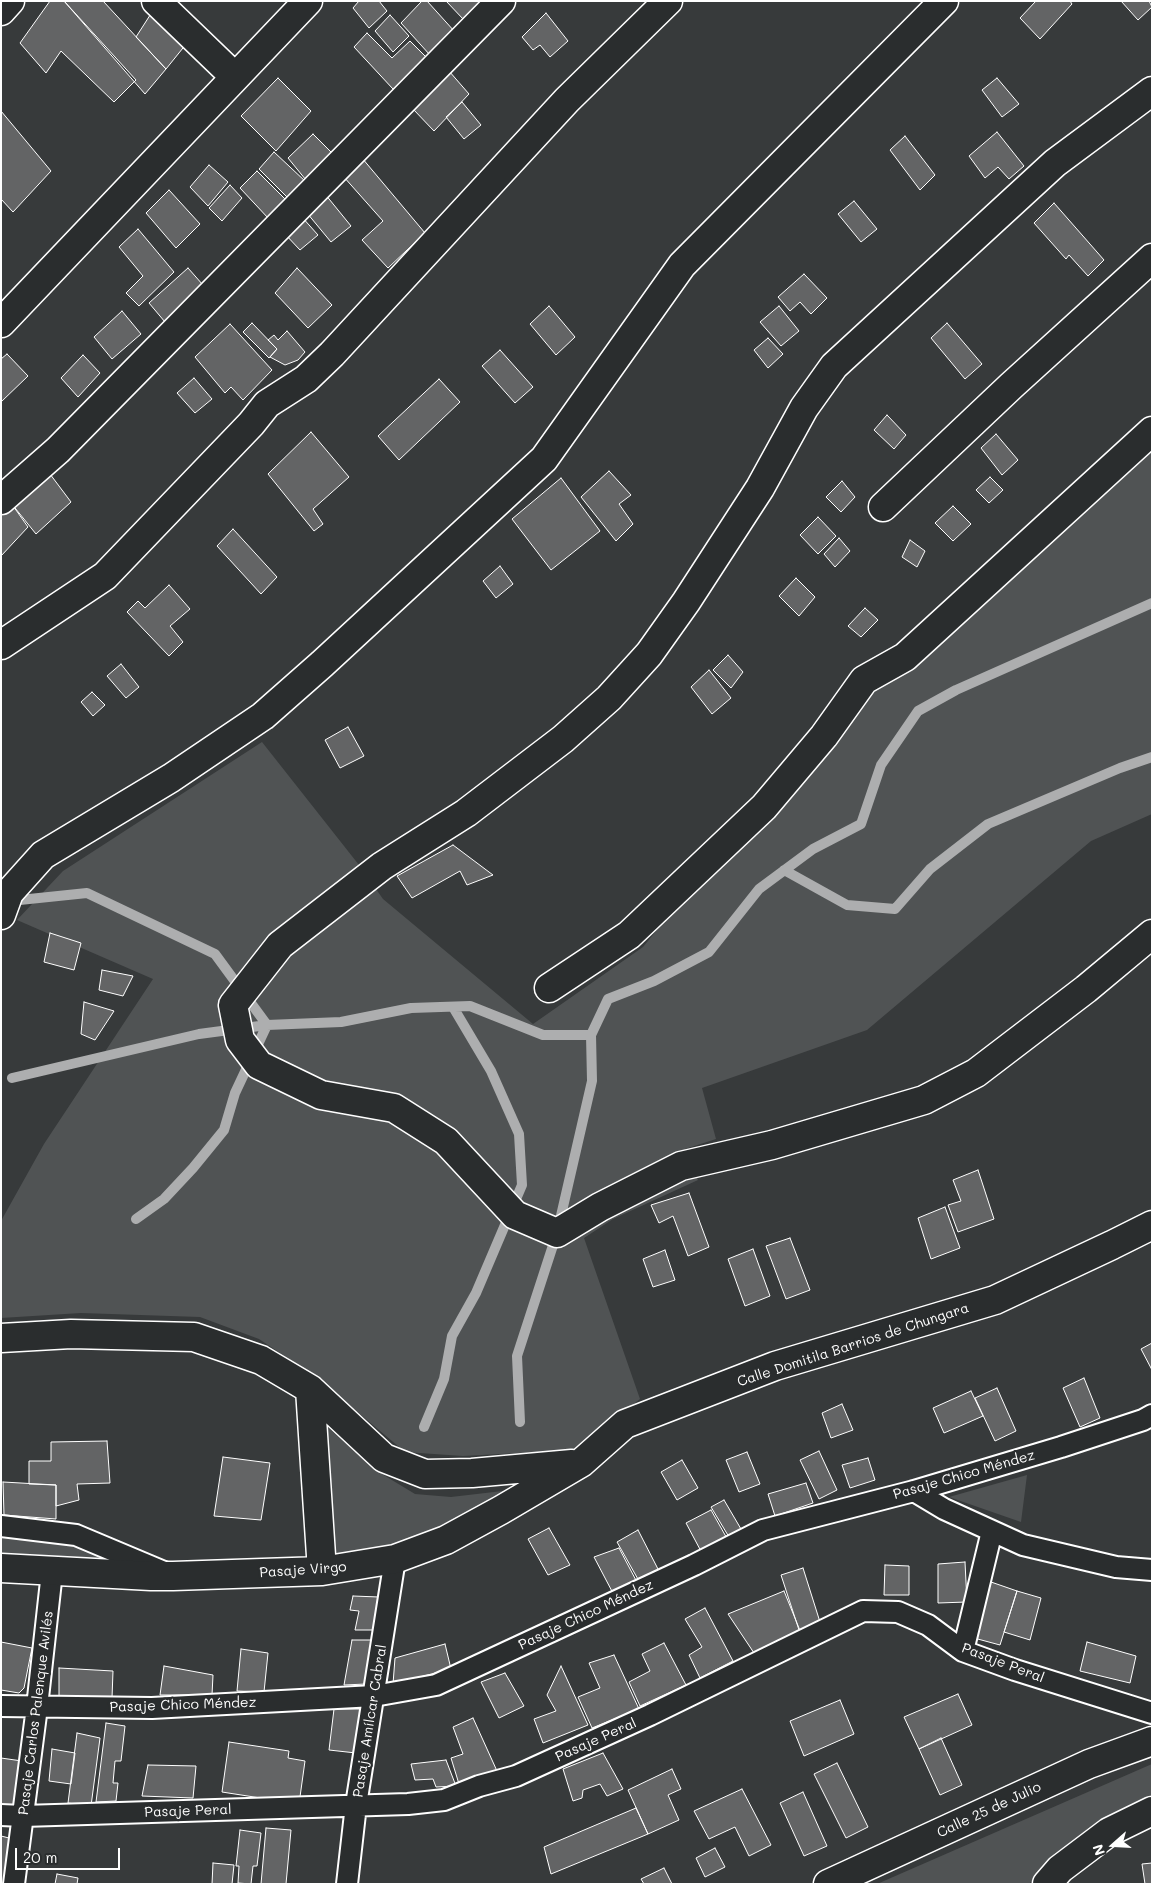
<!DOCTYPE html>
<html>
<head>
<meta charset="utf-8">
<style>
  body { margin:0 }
  #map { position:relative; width:1153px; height:1885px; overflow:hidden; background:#373a3b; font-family:Mali,sans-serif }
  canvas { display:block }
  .frame { position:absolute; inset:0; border:2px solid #fff; pointer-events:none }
  .north { position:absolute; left:1088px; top:1820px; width:50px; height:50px; -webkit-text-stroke:4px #2a2d2e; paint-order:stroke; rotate:251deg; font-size:14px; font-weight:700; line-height:20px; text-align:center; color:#fff }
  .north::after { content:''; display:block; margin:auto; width:18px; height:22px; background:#fff; clip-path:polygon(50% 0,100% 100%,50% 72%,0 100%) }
  .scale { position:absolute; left:15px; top:1848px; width:105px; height:22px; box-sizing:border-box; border:2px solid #fff; border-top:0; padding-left:6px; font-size:15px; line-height:18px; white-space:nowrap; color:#fff; -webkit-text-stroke:4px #2a2d2e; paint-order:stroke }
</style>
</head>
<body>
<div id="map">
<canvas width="1153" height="1885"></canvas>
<div class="frame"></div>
<div class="north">N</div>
<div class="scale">20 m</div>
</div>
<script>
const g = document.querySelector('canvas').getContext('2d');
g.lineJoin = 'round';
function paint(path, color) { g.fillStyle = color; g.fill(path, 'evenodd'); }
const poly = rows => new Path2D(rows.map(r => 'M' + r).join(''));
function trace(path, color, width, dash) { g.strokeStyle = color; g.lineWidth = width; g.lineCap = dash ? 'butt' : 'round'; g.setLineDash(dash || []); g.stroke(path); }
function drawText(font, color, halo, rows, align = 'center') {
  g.font = font + ' Mali,sans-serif'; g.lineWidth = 4.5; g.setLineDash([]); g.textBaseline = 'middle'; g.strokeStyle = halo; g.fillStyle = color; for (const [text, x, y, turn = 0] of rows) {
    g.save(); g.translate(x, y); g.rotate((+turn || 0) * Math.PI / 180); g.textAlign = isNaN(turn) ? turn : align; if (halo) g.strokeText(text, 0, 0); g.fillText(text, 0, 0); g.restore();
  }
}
paint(poly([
  [1152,441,1152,814,1091,841,867,1030,702,1088,716,1139,685,1149,698,1180,613,1219,584,1238,640,1399,576,1450,463,1456,405,1452,316,1377,259,1339,200,1317,81,1313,1,1318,1,1221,44,1144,153,979,17,920,63,871,262,742,359,865,383,899,533,1024,643,947,722,850,853,710],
  [326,1426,377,1471,415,1494,451,1497,511,1490,437,1531,397,1547,331,1556],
  [1027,1475,1021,1522,949,1497],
  [1,1534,61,1541,122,1563,1,1557],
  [1152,1764,1152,1798,1110,1819,1055,1853,1029,1884,877,1884]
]), '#505354');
trace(poly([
  [784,870,847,905,895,909,930,869,988,824,1120,768,1152,757],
  [10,901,87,893,215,954,267,1025,341,1022,411,1008,470,1006,543,1035,591,1035],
  [12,1078,199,1034,267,1025],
  [136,1219,164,1199,193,1168,224,1130,235,1093,267,1025],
  [520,1422,517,1356,557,1233,592,1081,591,1035,608,999,654,981,709,952,759,889,813,849,861,824,881,765,918,711,956,690,1152,603],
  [424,1427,444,1379,452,1336,476,1293,522,1185,519,1134,491,1071,453,1007]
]), '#adaeaf', 10);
const building = poly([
  [50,1,64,1,136,80,114,102,61,51,46,73,20,43,50,1],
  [64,1,103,1,166,69,145,94,64,1],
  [359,1,379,1,387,11,369,28,353,8,359,1],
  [422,1,427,1,455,32,430,55,401,23,422,1],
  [446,1,482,1,464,20,446,1],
  [1036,1,1070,1,1072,4,1040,39,1020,18,1036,1],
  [1121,1,1149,1,1152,7,1138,20,1121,1],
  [154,9,187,43,166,69,136,37,154,9],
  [546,13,568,41,550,57,540,45,533,50,522,37,546,13],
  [390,15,409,36,393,52,375,31,390,15],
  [367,33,392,58,410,41,428,59,397,89,393,89,354,47,367,33],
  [449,71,469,94,434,131,413,109,449,71],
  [278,78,311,111,276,151,241,116,278,78],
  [997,78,1019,104,1002,117,982,90,997,78],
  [462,102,481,125,464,139,446,117,462,102],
  [1,111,51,171,13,212,1,199,1,111],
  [997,132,1024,166,1009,179,998,167,985,178,969,156,997,132],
  [313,134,333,154,306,180,288,158,313,134],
  [905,136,935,175,920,190,890,150,905,136],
  [274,152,306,182,290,200,259,169,274,152],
  [362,158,425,233,388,268,362,240,383,221,343,176,362,158],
  [209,165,228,182,208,206,190,187,209,165],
  [257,171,286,200,269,219,240,188,257,171],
  [230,185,242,198,222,221,209,208,230,185],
  [169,190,200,224,176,248,146,213,169,190],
  [325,194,351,226,331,242,307,213,325,194],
  [854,201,877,229,861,242,838,214,854,201],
  [1054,203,1104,260,1088,276,1069,255,1066,259,1034,223,1054,203],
  [301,216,318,235,300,250,284,233,301,216],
  [138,229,174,272,139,306,126,293,143,276,119,247,138,229],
  [188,268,203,285,165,322,149,303,188,268],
  [297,268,332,305,308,328,275,293,297,268],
  [804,274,827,298,811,314,800,302,790,311,778,297,804,274],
  [549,306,575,337,556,355,530,324,549,306],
  [779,306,799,331,781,346,760,322,779,306],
  [122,311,141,334,112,359,94,337,122,311],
  [252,323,277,349,269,358,243,332,252,323],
  [947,323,982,364,965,379,931,338,947,323],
  [230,324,272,370,243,400,231,387,225,393,195,357,230,324],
  [287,331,305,352,298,360,285,365,270,357,277,349,268,340,274,335,278,340,287,331],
  [768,338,783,354,768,368,754,350,768,338],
  [500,350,533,387,515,403,482,366,500,350],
  [7,354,28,376,1,402,1,359,7,354],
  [83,355,100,373,78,397,61,378,83,355],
  [194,378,212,399,195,413,177,393,194,378],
  [439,379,460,402,399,460,378,436,439,379],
  [887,415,906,435,894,449,874,430,887,415],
  [311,432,349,477,313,509,323,524,314,531,268,474,311,432],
  [996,434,1018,460,1002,475,981,448,996,434],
  [47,470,71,502,36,534,11,503,47,470],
  [609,471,631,495,619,504,633,524,616,541,581,497,609,471],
  [990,477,1003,490,989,503,976,490,990,477],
  [561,478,600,531,551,570,512,519,561,478],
  [842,481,855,497,841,512,826,497,842,481],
  [11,503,28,527,1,556,1,510,11,503],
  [953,506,971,524,953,541,935,523,953,506],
  [818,517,836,536,818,554,800,535,818,517],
  [233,529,277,577,261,594,217,546,233,529],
  [839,538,850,551,835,567,824,554,839,538],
  [910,540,925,551,917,567,902,557,910,540],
  [500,566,513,584,496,598,483,581,500,566],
  [796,578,815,597,799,616,779,596,796,578],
  [169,585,190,609,170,626,183,642,169,656,127,612,138,601,145,608,169,585],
  [865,608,878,620,861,637,848,626,865,608],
  [728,655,743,672,731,688,713,670,728,655],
  [121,664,139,687,126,698,107,676,121,664],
  [709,670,731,698,712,714,691,687,709,670],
  [92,692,105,705,93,716,81,702,92,692],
  [348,727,364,756,340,768,325,740,348,727],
  [453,845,493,875,467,885,460,871,412,898,397,876,453,845],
  [50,933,81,943,74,970,44,962,50,933],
  [102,970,133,976,123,996,99,990,102,970],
  [84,1002,114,1011,95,1040,81,1034,84,1002],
  [978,1170,994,1219,958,1232,948,1205,961,1201,953,1180,978,1170],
  [689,1193,709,1247,688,1256,673,1216,659,1223,651,1205,689,1193],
  [945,1207,960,1248,931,1259,918,1218,945,1207],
  [790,1238,810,1290,786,1299,766,1246,790,1238],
  [753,1249,770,1296,745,1306,728,1259,753,1249],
  [665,1250,675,1280,653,1287,643,1259,665,1250],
  [1152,1343,1152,1370,1141,1349,1152,1343],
  [1084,1378,1100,1418,1080,1427,1063,1388,1084,1378],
  [997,1388,1016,1431,995,1441,975,1398,997,1388],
  [971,1391,983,1416,944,1433,933,1408,971,1391],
  [842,1404,853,1430,831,1438,822,1413,842,1404],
  [107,1441,110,1483,77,1484,79,1500,56,1506,56,1485,29,1484,29,1461,51,1461,51,1442,107,1441],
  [819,1451,837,1490,819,1499,800,1460,819,1451],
  [747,1452,760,1484,739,1492,726,1460,747,1452],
  [223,1457,270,1463,261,1520,214,1516,223,1457],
  [868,1458,875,1480,850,1488,842,1465,868,1458],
  [682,1460,698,1488,677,1500,661,1472,682,1460],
  [3,1482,56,1485,56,1519,4,1515,3,1482],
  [806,1483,813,1503,775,1516,768,1494,806,1483],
  [724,1500,741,1529,729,1537,711,1507,724,1500],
  [711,1510,729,1542,703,1555,686,1523,711,1510],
  [549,1528,570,1565,548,1575,528,1539,549,1528],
  [638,1530,659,1571,639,1581,617,1542,638,1530],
  [619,1548,639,1586,615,1597,594,1557,619,1548],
  [965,1562,967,1602,938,1603,938,1564,965,1562],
  [885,1565,909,1566,909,1595,884,1595,885,1565],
  [803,1568,820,1622,799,1630,781,1575,803,1568],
  [991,1582,1017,1591,1000,1645,974,1638,991,1582],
  [784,1591,801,1633,754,1653,728,1614,784,1591],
  [1017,1591,1041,1598,1030,1640,1004,1632,1017,1591],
  [353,1596,379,1597,374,1630,355,1630,359,1611,350,1610,353,1596],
  [705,1608,733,1661,700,1678,689,1655,702,1647,685,1619,705,1608],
  [352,1640,372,1640,366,1684,344,1685,352,1640],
  [1,1642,32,1648,24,1688,19,1693,1,1690,1,1642],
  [1087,1642,1136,1656,1130,1683,1080,1671,1087,1642],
  [664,1643,686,1685,640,1706,629,1682,650,1671,642,1654,664,1643],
  [445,1644,451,1669,393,1684,395,1658,445,1644],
  [241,1649,268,1653,264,1692,237,1691,241,1649],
  [614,1655,639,1709,592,1728,578,1697,600,1688,589,1663,614,1655],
  [164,1666,213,1675,212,1695,160,1695,164,1666],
  [561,1666,588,1725,543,1743,534,1719,556,1711,547,1695,561,1666],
  [59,1668,113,1671,112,1698,59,1697,59,1668],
  [505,1673,524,1706,499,1718,481,1682,505,1673],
  [958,1694,972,1725,919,1749,904,1717,958,1694],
  [840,1700,854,1734,804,1756,790,1721,840,1700],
  [334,1709,362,1709,356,1753,329,1750,334,1709],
  [473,1718,497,1771,459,1784,451,1758,463,1754,453,1727,473,1718],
  [106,1723,125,1726,121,1761,115,1761,113,1783,118,1783,116,1801,96,1802,106,1723],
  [77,1733,100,1738,91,1806,68,1803,77,1733],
  [941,1738,962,1785,940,1795,919,1749,941,1738],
  [229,1742,289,1751,288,1758,305,1761,299,1804,222,1792,229,1742],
  [52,1749,75,1753,71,1784,49,1781,52,1749],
  [603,1753,623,1789,607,1796,600,1784,583,1790,582,1798,573,1801,563,1769,603,1753],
  [1,1758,22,1761,19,1808,1,1807,1,1758],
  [446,1760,456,1786,436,1787,433,1779,415,1780,411,1764,446,1760],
  [837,1763,868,1827,846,1838,814,1774,837,1763],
  [148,1765,196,1766,193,1798,142,1796,148,1765],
  [672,1769,681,1789,668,1795,679,1820,648,1834,628,1790,672,1769],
  [742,1789,771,1845,749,1856,735,1827,709,1839,694,1811,742,1789],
  [803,1792,827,1846,804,1856,780,1803,803,1792],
  [636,1808,648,1834,551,1874,544,1847,636,1808],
  [266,1828,291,1830,286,1884,261,1884,266,1828],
  [240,1830,261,1833,257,1866,253,1866,251,1884,238,1883,239,1866,236,1866,240,1830],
  [1,1836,13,1839,6,1884,1,1884,1,1836],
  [715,1848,725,1867,705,1877,696,1858,715,1848],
  [213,1863,234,1865,232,1884,212,1884,213,1863],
  [1152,1863,1152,1884,1145,1884,1142,1864,1152,1863],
  [664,1868,672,1884,644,1884,641,1879,664,1868],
  [57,1874,78,1878,77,1884,55,1884,57,1874]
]);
paint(building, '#636465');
trace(building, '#fff', 1);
const service = poly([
  [914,1491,944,1509,1023,1545,1116,1567,1152,1570],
  [1,1526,76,1535,164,1572],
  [963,1651,992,1531],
  [1,1706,152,1708,374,1696,436,1685,694,1565,763,1530,914,1491,1061,1447,1143,1420,1152,1415],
  [1,1815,23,1816,408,1804,444,1800,479,1786,516,1776,650,1715,863,1611,898,1612,928,1625,963,1651,1015,1670,1152,1713],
  [14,1884,37,1707,52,1572],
  [347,1884,356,1805,395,1559]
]);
const minor = poly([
  [156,1,235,77],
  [1,11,10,1],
  [1152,91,1055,163,834,366,804,408,760,488,686,602,649,654,609,698,563,739,466,813,382,866,280,945,233,1005,240,1040,259,1065,321,1095,394,1108,446,1141,515,1215,557,1233,600,1207,681,1166,772,1145,924,1100,976,1073,1086,989,1152,934],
  [1,323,308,1],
  [1,500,58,450,501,1],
  [883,507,1011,386,1152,258],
  [1,645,105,576,251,424,267,404,306,379,332,354,567,100,668,1],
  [1,915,9,893,43,855,171,778,263,716,322,664,544,459,682,265,944,1],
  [549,988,629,935,764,807,824,736,864,680,905,657,1152,431],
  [1,1338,71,1334,194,1337,261,1360,310,1389,384,1458,425,1474,472,1473,572,1464],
  [310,1389,322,1571],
  [1,1568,151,1576,173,1576,322,1571,395,1559,446,1540,501,1510,581,1463,625,1424,775,1366,995,1300,1112,1245,1152,1225],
  [828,1884,1089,1764,1152,1741],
  [1047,1884,1060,1869,1109,1832,1152,1811]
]);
trace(service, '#fff', 24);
trace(minor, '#fff', 31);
trace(service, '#2a2d2e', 20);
trace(minor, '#2a2d2e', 28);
drawText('14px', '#fff', '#2a2d2e', [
  ["Calle Domitila Barrios de Chungara",853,1345,-18],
  ["Pasaje Chico Méndez",964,1475,-16],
  ["Pasaje Virgo",303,1570,-4],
  ["Pasaje Chico Méndez",586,1615,-25],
  ["Pasaje Peral",1003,1663,21],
  ["Pasaje Chico Méndez",183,1705,-2],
  ["Pasaje Carlos Palenque Avilés",36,1713,-83],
  ["Pasaje Amílcar Cabral",370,1721,-81],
  ["Pasaje Peral",596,1740,-24],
  ["Calle 25 de Julio",989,1810,-25],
  ["Pasaje Peral",188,1811,-2]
]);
</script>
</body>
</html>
